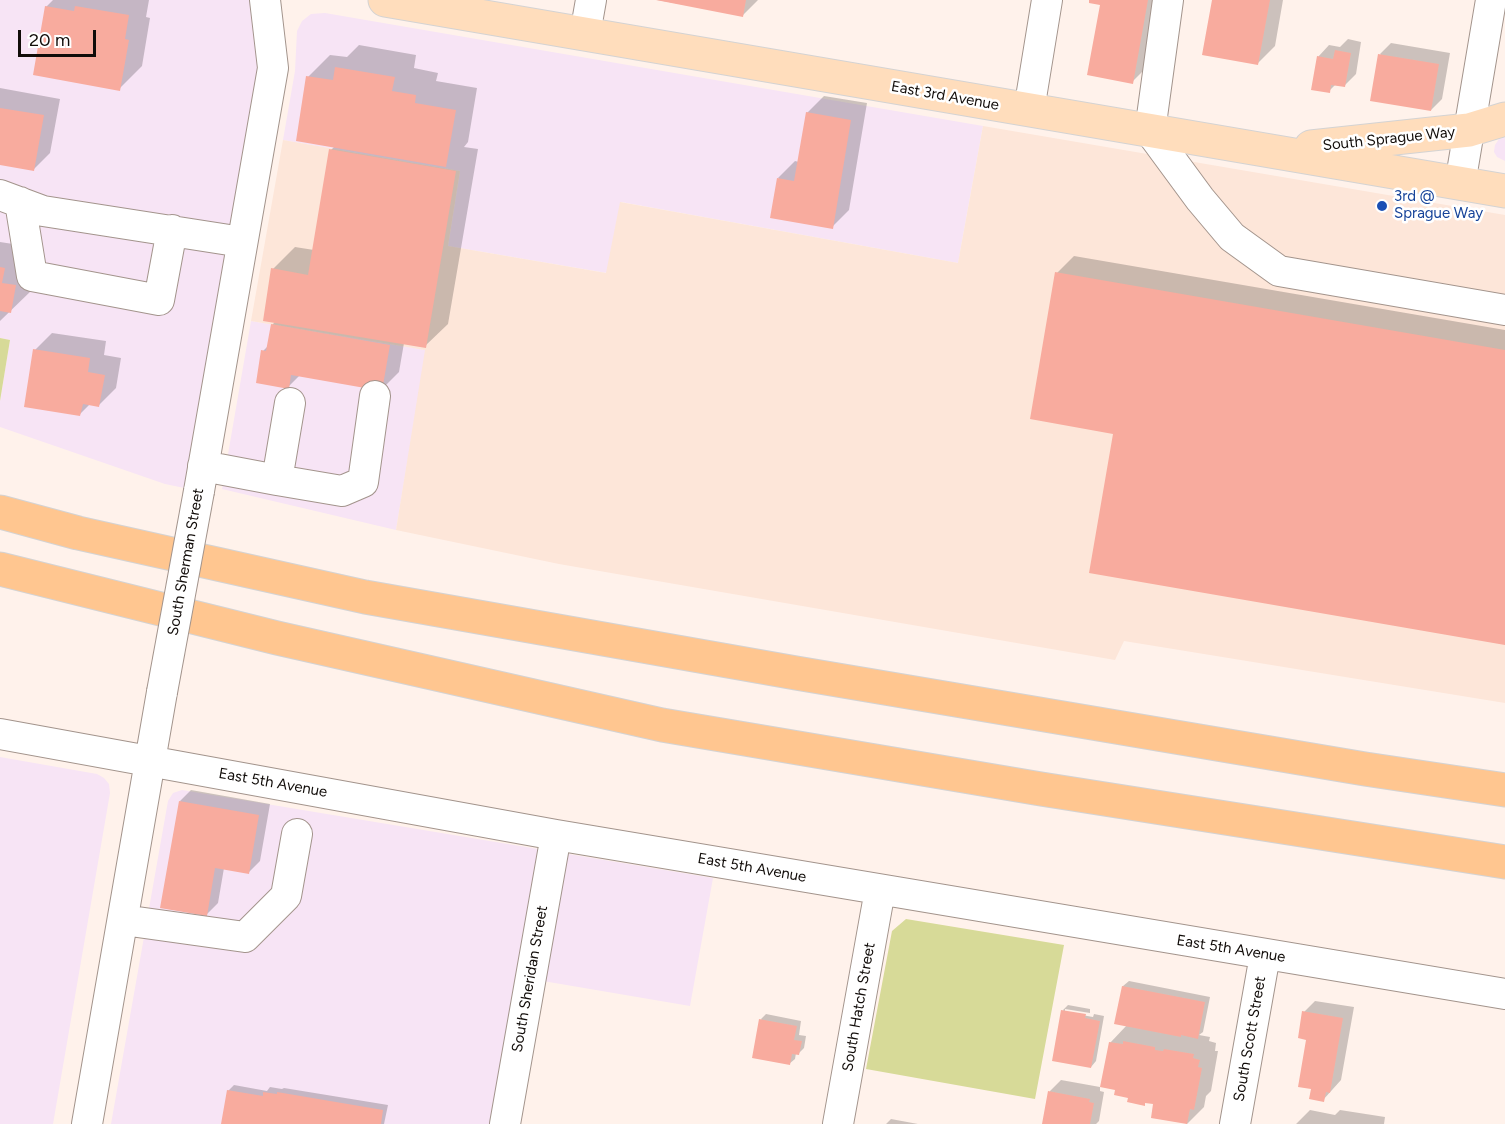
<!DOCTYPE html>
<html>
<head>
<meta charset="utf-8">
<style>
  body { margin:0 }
  #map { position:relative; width:1505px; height:1124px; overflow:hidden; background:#fff2eb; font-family:Figtree,sans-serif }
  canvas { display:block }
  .scale { position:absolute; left:18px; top:30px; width:78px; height:27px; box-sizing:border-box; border:3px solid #110c09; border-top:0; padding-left:8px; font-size:18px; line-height:21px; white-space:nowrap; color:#110c09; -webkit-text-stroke:4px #fff; paint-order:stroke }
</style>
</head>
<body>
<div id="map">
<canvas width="1505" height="1124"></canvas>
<div class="scale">20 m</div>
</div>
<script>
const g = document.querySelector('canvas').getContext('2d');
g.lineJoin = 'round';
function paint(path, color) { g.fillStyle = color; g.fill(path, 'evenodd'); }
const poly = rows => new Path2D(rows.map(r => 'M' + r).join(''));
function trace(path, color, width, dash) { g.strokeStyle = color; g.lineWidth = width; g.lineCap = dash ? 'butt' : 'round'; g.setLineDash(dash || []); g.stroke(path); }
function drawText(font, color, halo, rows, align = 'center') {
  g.font = font + ' Figtree,sans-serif'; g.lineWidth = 5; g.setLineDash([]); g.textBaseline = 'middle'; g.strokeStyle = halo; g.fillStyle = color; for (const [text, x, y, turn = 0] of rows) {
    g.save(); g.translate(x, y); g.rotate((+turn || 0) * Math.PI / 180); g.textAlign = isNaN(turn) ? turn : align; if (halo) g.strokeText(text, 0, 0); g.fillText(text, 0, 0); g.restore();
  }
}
paint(poly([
  [0,0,265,0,273,68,199,491,165,484,0,427,0,401,10,340,0,338],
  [325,13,983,126,958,263,621,202,607,273,448,246,460,171,283,140,295,71,297,31,302,21,311,14],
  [1505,137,1505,161,1497,157,1494,152,1495,145,1499,139],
  [251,321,426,350,396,530,222,489],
  [0,757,97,774,104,778,109,784,110,793,53,1124,0,1124],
  [182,790,713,878,690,1006,543,981,518,1124,111,1124,168,801,173,793]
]), '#f7e4f5');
paint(poly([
  [983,126,1505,215,1505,703,1124,641,1115,660,559,564,396,530,425,350,251,321,283,140,460,171,448,246,606,273,620,202,958,263]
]), '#fde6d9');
paint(poly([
  [0,338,10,340,0,401],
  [906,919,1064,945,1035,1099,866,1069,892,931]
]), '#d7da98');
paint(poly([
  [53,0,149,0,146,17,150,18,142,66,119,89,46,7],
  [657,0,758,0,743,15],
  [1091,0,1161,0,1149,65,1132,82,1102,3],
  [1213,0,1283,0,1275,46,1258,63],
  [1348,39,1361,42,1356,74,1345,85,1336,84,1329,91,1318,57,1329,45,1340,47],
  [1391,43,1450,53,1442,99,1431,110,1380,54],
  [359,45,416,55,414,68,438,73,436,81,477,88,468,142,464,147,478,149,448,324,425,346,404,343,399,372,382,389,300,375,288,387,263,351,269,345,272,325,276,321,273,269,295,247,314,250,331,150,335,146,308,77,330,55,347,57],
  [0,88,60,99,50,153,33,170,0,164],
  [824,96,867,103,849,210,832,227,778,178,795,161,799,162,807,113],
  [0,242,26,246,33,289,0,321],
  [1074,256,1505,330,1505,643,1115,433,1057,273],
  [52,333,106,341,104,355,121,358,116,388,99,405,90,404,80,414,35,350],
  [191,790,270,804,260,861,248,873,224,868,218,903,207,914,180,801],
  [1129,981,1210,997,1203,1032,1199,1035,1210,1037,1209,1041,1216,1043,1215,1051,1218,1051,1211,1091,1206,1096,1204,1107,1187,1124,1155,1103,1147,1101,1144,1104,1129,1096,1110,1043,1127,1025,1123,986],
  [1315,1001,1354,1007,1341,1080,1323,1100,1312,1088,1304,1012],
  [1068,1005,1090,1009,1090,1013,1065,1009,1065,1012,1093,1017,1094,1014,1104,1016,1096,1061,1091,1067,1063,1010],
  [766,1014,801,1021,799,1035,806,1036,804,1048,798,1054,796,1053,795,1059,789,1064,761,1019],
  [1061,1080,1100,1087,1100,1091,1104,1092,1099,1121,1096,1124,1044,1124,1050,1091],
  [234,1085,267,1091,270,1087,282,1089,284,1088,388,1105,384,1124,223,1124,228,1091],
  [1310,1110,1335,1115,1340,1110,1385,1117,1384,1124,1386,1124,1296,1124],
  [891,1119,918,1124,886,1124]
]), '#0003');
paint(poly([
  [656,0,746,0,743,17],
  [1089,0,1148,0,1133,84,1087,75,1100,5,1089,3],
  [1212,0,1270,0,1258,65,1202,55],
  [45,6,74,11,75,6,129,15,125,39,129,40,120,91,33,75],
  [1335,50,1351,53,1345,87,1331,85,1330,93,1311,90,1317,56,1333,59],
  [1378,54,1439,64,1431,111,1370,101],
  [335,67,395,77,392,91,416,95,415,103,456,110,446,167,296,141,306,76,333,80],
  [0,108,44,115,34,171,0,165],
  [806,112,851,120,833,229,770,218,777,178,794,181],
  [329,149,456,171,426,348,263,321,271,268,308,275],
  [0,267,5,268,2,283,16,285,11,313,0,311],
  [1055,272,1505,350,1505,645,1089,573,1113,434,1030,419],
  [271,324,390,345,382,391,291,375,289,389,256,383,261,350,266,351],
  [33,349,90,358,88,372,105,375,99,407,83,404,80,416,24,407],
  [179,801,259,815,249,874,215,868,207,916,160,908],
  [1122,986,1205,1002,1198,1039,1181,1035,1181,1037,1114,1024],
  [1061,1010,1086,1014,1085,1018,1100,1021,1091,1068,1052,1061],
  [1302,1011,1343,1018,1330,1093,1326,1092,1324,1102,1309,1099,1311,1089,1298,1087,1306,1040,1298,1038],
  [759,1019,797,1026,794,1040,802,1041,799,1055,792,1054,790,1065,752,1058],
  [1123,1041,1155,1047,1155,1050,1163,1051,1164,1049,1194,1054,1193,1058,1200,1060,1198,1067,1202,1068,1194,1110,1190,1109,1187,1124,1151,1118,1153,1104,1145,1103,1145,1106,1127,1102,1128,1098,1114,1095,1115,1090,1100,1087,1109,1042,1123,1044],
  [227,1090,263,1096,263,1092,277,1094,277,1092,383,1110,381,1124,221,1124],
  [1048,1091,1090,1099,1089,1102,1094,1103,1090,1124,1042,1124]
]), '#f8ab9e');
const minor = poly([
  [1168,0,1150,131,1200,199,1232,237,1279,271,1505,310],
  [585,34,591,0],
  [1029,110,1047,0],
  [1460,184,1491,0],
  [0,195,43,211,242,242],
  [20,202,32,276,159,300,172,230],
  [203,466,277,480,290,403],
  [277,480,342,491,363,482,375,396],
  [199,491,273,68,265,0],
  [0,734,556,835,1505,994],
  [123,920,245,937,286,896,297,834],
  [87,1124,162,692],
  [505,1124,556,835],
  [838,1124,880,890],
  [1235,1124,1265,955]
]);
const major = poly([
  [385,0,1505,191],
  [1311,147,1469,130,1505,119]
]);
const highway = poly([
  [0,512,78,533,365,597,796,673,1365,769,1505,790],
  [0,569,277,638,662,725,1041,789,1505,862]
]);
trace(minor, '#a3948c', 32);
trace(major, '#d4d3d3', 35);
trace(highway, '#d4d3d3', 35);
trace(minor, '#fff', 30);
trace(major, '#ffddbc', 33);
trace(highway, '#ffc690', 33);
const minorBridge = poly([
  [162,692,199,491]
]);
trace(minorBridge, '#a3948c', 32, []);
trace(minorBridge, '#fff', 30);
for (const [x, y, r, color] of [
  [1382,206,6,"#1a4fb4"]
]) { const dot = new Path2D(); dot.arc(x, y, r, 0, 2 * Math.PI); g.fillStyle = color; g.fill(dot); trace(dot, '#fff', 2); }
drawText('15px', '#110c09', '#fff', [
  ["East 3rd Avenue",945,96,10],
  ["South Sprague Way",1389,139,-6],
  ["South Sherman Street",186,562,-80],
  ["East 5th Avenue",273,783,10],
  ["East 5th Avenue",752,868,10],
  ["East 5th Avenue",1231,949,9],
  ["South Sheridan Street",530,979,-80],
  ["South Hatch Street",859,1007,-80],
  ["South Scott Street",1250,1039,-80]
]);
drawText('15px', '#164399', '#fff', [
  ["3rd @",1394,197],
  ["Sprague Way",1394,214]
], 'left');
</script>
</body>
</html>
